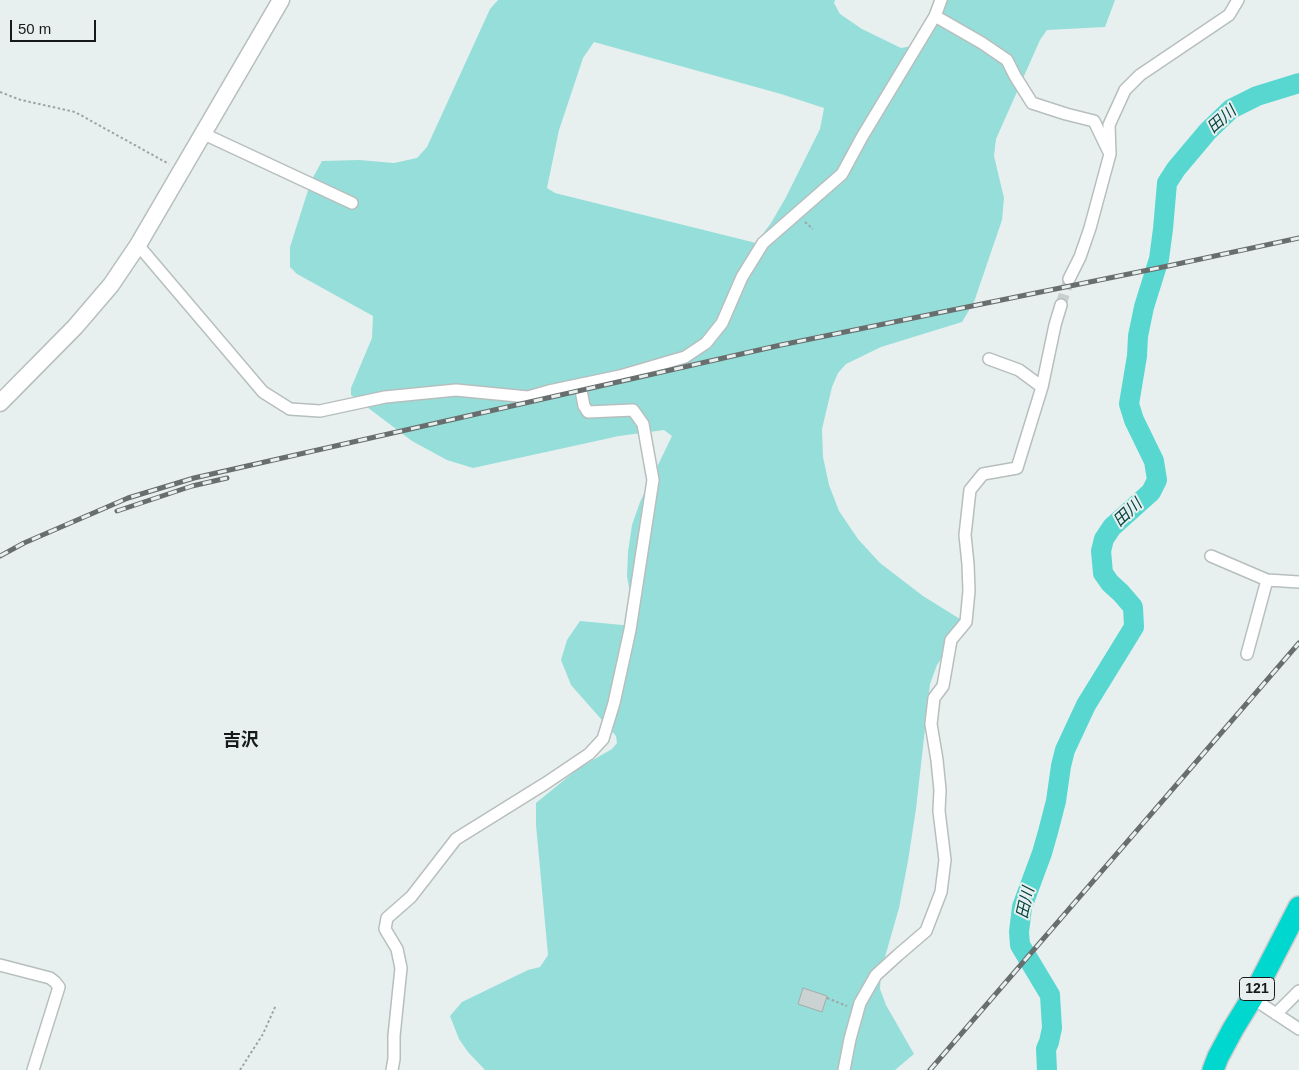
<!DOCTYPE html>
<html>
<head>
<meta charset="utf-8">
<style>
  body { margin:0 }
  #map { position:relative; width:1299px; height:1070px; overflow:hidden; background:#e7f0ef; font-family:Helvetica,sans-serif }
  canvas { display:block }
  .scale { position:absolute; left:10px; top:20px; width:86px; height:22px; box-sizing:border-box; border:2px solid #171a1a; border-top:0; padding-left:6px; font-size:15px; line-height:18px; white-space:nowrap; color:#171a1a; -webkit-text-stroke:4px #e7f0ef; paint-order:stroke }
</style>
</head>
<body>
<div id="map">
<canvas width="1299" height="1070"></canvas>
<div class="scale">50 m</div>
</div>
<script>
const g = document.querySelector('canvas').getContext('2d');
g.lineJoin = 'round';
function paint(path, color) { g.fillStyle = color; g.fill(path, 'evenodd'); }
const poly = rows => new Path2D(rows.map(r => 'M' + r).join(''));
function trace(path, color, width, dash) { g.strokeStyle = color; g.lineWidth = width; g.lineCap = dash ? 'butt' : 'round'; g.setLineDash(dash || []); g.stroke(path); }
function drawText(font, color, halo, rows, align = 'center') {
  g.font = font + ' Helvetica,"Noto Sans JP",sans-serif'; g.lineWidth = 4; g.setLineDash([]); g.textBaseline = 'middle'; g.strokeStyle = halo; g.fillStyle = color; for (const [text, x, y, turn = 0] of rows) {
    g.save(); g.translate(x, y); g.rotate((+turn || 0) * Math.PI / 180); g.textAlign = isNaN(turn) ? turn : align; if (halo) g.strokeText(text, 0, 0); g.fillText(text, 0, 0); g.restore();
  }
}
paint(poly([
  [498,0,835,0,834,3,840,14,862,29,901,48,912,46,940,0,1115,0,1105,27,1047,30,1040,40,996,139,994,156,1004,198,1002,220,974,302,962,322,881,347,846,364,838,373,832,387,822,429,823,457,829,485,839,511,858,539,880,563,923,596,960,619,965,627,945,653,937,665,930,684,916,809,908,861,899,908,881,971,880,989,886,1005,914,1054,895,1070,485,1070,468,1052,459,1039,450,1016,462,1002,528,970,540,967,548,955,536,825,536,803,579,768,612,749,617,743,616,736,571,685,561,660,567,640,580,621,633,626,636,622,627,577,628,552,632,525,640,502,672,436,664,430,619,436,473,468,447,460,412,441,351,395,351,388,372,338,373,316,297,274,290,267,290,247,311,181,322,161,359,160,394,163,417,158,427,147,490,9],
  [594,42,781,94,824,108,820,129,785,199,771,223,756,243,555,193,547,188,559,130,583,58]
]), '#96ded9');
trace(poly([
  [1047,1070,1046,1049,1049,1042,1052,1028,1050,995,1020,945,1019,932,1022,907,1042,853,1048,832,1056,801,1061,766,1065,750,1086,705,1134,627,1133,607,1121,593,1110,583,1103,573,1101,551,1104,539,1112,527,1151,492,1157,480,1154,461,1134,420,1129,404,1137,356,1138,336,1144,307,1159,259,1163,229,1167,183,1176,169,1208,131,1231,109,1257,96,1299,83]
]), '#57d7d0', 20);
const building = poly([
  [803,988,827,996,822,1012,798,1004,803,988]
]);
paint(building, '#cbd3d2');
trace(building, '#a4acab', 1);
trace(poly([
  [1061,305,1069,279]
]), '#c8d0cf', 11, [11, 5.5]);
const street = poly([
  [935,16,982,43,1007,60,1015,76,1032,103,1066,114,1094,121,1108,150],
  [204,134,352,203],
  [138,245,263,392,290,409,320,411,385,397,456,390,528,397,549,391,620,376,685,357,706,343,722,323,742,277,763,243,842,174,862,137,935,16,941,0],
  [1069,279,1080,257,1090,228,1110,154,1109,125,1125,90,1140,75,1229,15,1238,0],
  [989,359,1019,370,1042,387],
  [1211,556,1267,580],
  [1247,654,1267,580,1299,582],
  [0,965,50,978,55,982,59,987,33,1070],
  [1252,998,1299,1029],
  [1276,1014,1299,991],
  [392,1070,394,1059,394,1036,401,968,397,949,385,929,387,918,411,897,456,839,546,783,589,754,603,739,614,703,630,630,653,480,643,424,633,410,588,412,584,406,580,385],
  [844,1070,850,1039,860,1003,876,975,898,955,926,931,941,892,945,860,939,811,940,790,937,760,931,724,934,698,943,686,951,640,966,622,969,591,968,564,965,535,970,490,983,474,1017,468,1042,387,1055,325,1061,305]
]);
const secondary = poly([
  [0,403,75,327,111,285,138,245,281,0]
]);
const highway = poly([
  [1213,1070,1218,1057,1233,1029,1252,998,1299,907]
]);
trace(street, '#b7bfbe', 14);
trace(secondary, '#b7bfbe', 19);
trace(highway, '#cccdcd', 24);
trace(poly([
  [0,92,21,100,75,112,169,164],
  [805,222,813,229],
  [827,998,847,1006],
  [240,1070,263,1034,276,1005]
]), '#9da4a4', 2, [2.5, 2.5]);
trace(street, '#fff', 11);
trace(secondary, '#fff', 16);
trace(highway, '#00d7ce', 21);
const rail = poly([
  [117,511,192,486,227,478],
  [0,556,24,543,128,498,194,478,781,345,1168,266,1299,238],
  [930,1070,1299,643]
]);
trace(rail, '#686e6d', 5);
trace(rail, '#e7f0ef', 3, [9]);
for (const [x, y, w] of [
  [1257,989,35]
]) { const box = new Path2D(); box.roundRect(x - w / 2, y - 11.5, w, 23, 4); g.fillStyle = '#e7f0ef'; g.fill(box); trace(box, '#171a1a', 1); }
drawText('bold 14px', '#171a1a', null, [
  ["121",1257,989]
]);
drawText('italic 16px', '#064340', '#e7f0ef', [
  ["田川",1222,120,-41],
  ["田川",1128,513,-43],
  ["田川",1026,903,-77]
]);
drawText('bold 18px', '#171a1a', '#e7f0ef', [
  ["吉沢",241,741]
]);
</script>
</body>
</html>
